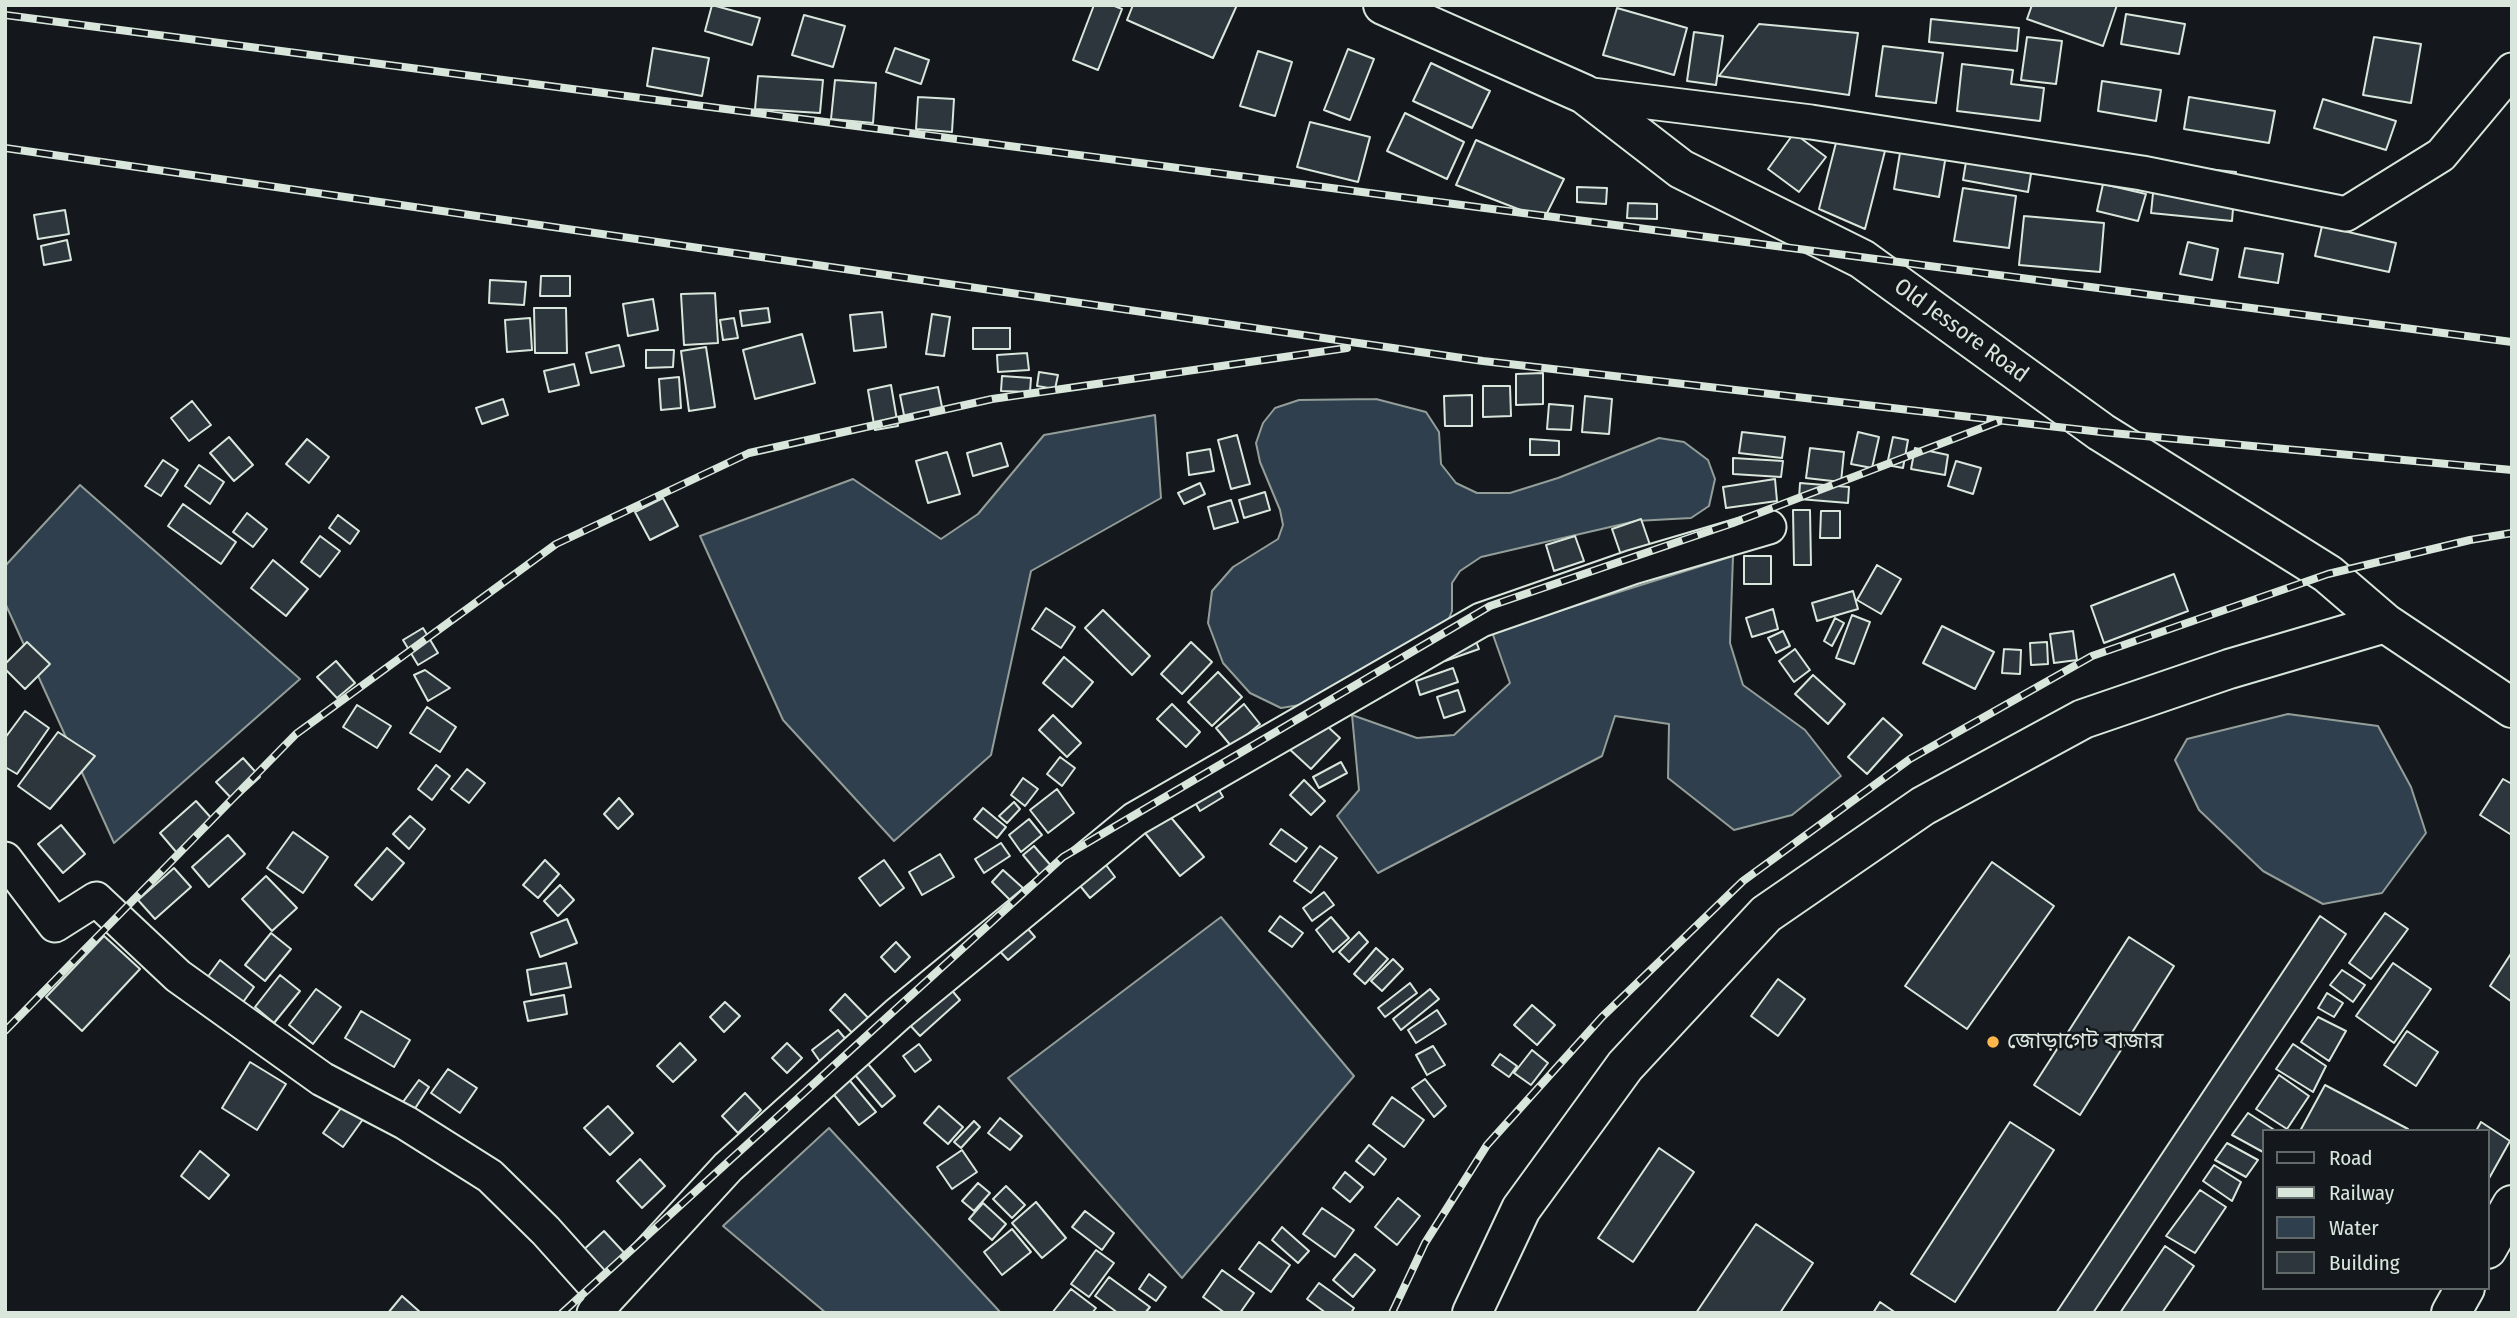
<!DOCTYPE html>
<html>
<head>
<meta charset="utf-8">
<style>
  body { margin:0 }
  #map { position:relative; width:2517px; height:1318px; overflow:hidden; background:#14181c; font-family:"Fira Sans Condensed",sans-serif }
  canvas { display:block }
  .frame { position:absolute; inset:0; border:7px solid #d8e6dc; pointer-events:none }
  .legend { position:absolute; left:2262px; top:1129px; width:228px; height:161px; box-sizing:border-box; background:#14181c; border:2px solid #626a69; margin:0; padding:9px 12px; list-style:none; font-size:21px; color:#d8e6dc }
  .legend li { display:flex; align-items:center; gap:14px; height:35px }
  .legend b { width:35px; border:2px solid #626a69 }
</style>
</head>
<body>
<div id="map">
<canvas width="2517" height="1318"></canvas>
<div class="frame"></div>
<ul class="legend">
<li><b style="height:9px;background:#14181c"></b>Road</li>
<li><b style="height:9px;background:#d8e6dc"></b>Railway</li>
<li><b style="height:19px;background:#2f3f4d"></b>Water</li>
<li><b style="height:19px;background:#2c363c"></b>Building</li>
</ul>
</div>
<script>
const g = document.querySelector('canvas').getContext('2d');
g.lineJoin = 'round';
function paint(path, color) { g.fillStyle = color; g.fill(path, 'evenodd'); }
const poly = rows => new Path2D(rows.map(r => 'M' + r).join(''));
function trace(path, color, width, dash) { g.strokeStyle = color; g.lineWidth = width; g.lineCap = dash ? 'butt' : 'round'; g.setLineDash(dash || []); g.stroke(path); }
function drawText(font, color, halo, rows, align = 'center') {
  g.font = font + ' "Fira Sans Condensed","Noto Sans Bengali",sans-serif'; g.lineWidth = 5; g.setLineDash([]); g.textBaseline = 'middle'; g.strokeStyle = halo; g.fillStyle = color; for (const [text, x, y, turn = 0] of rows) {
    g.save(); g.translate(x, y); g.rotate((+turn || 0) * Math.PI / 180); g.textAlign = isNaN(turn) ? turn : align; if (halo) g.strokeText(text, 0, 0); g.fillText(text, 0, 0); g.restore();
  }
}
const water = poly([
  [1376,399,1426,412,1439,432,1441,464,1456,483,1477,493,1510,493,1558,478,1659,438,1684,442,1708,460,1715,479,1709,506,1691,518,1636,521,1481,557,1460,571,1452,583,1452,611,1446,626,1306,704,1281,708,1250,693,1223,663,1208,623,1212,591,1233,567,1278,539,1283,525,1280,510,1260,462,1256,443,1263,423,1275,408,1299,400,1376,399],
  [1155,415,1161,498,1031,571,991,755,894,841,783,720,700,536,853,479,941,539,978,514,1044,435,1155,415],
  [80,485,300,679,114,843,5,603,5,566,80,485],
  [1733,556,1730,643,1743,685,1805,730,1841,776,1792,815,1734,830,1668,778,1669,724,1615,716,1602,756,1378,873,1337,816,1359,790,1352,715,1417,738,1454,735,1510,683,1492,632,1733,556],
  [2288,714,2378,726,2411,787,2426,833,2382,893,2323,904,2263,871,2199,810,2175,760,2187,739,2288,714],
  [1221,917,1354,1076,1182,1278,1008,1078,1221,917],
  [829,1128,950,1258,1001,1313,826,1313,723,1226,829,1128]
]);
paint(water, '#2f3f4d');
trace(water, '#939e99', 2);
const building = poly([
  [712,5,760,18,752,45,705,31,712,5],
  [1094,5,1112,5,1122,9,1098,70,1073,60,1094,5],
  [1133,5,1237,5,1213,58,1127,20,1133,5],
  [2032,5,2117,5,2103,46,2027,19,2032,5],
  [1617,8,1687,28,1674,75,1603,55,1617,8],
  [2126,14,2185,24,2179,54,2121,44,2126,14],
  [804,15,845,26,833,67,792,55,804,15],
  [1931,19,2019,28,2017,51,1929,42,1931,19],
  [1759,24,1858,33,1849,95,1719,76,1759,24],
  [1694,32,1723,36,1716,85,1687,81,1694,32],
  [2027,37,2062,41,2056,84,2021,80,2027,37],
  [2374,37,2421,44,2411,103,2363,95,2374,37],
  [1883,46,1943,53,1936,103,1876,96,1883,46],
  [653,48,709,58,702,96,647,86,653,48],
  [895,48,929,60,921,84,886,72,895,48],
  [1348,49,1374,59,1350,120,1324,110,1348,49],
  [1258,51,1292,62,1275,116,1240,106,1258,51],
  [1431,63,1490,91,1472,128,1413,101,1431,63],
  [1962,64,2013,70,2011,84,2044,88,2040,121,1957,111,1962,64],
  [758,76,823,80,820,113,755,109,758,76],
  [835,80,876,83,873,123,831,119,835,80],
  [2102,81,2161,90,2156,121,2098,111,2102,81],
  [918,97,954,99,952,132,916,129,918,97],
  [2189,97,2275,111,2269,143,2184,129,2189,97],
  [2323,99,2396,121,2386,150,2314,128,2323,99],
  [1405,113,1464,142,1447,179,1387,151,1405,113],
  [1310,122,1370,137,1358,182,1297,167,1310,122],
  [1794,133,1826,157,1799,192,1768,169,1794,133],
  [1838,135,1886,147,1865,229,1819,209,1838,135],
  [1476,140,1564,179,1544,219,1456,185,1476,140],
  [1969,144,2034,156,2028,192,1963,180,1969,144],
  [1901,147,1946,155,1939,197,1894,189,1901,147],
  [2156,164,2236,172,2232,221,2151,213,2156,164],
  [2103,184,2146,194,2138,221,2097,211,2103,184],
  [1577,187,1607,188,1606,204,1577,202,1577,187],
  [1963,188,2016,196,2009,248,1954,241,1963,188],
  [1628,203,1657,204,1657,219,1627,218,1628,203],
  [65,210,69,234,38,239,34,215,65,210],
  [2024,216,2104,223,2100,272,2019,265,2024,216],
  [2322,226,2396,243,2389,272,2315,256,2322,226],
  [67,240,71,260,44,265,41,246,67,240],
  [2188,242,2218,249,2212,280,2180,274,2188,242],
  [2245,248,2283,254,2278,283,2239,277,2245,248],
  [541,276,570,276,570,296,540,296,541,276],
  [490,280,526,282,524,305,489,303,490,280],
  [715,293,718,343,684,345,681,294,715,293],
  [653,299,658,330,628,336,623,304,653,299],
  [534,308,566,308,567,353,535,353,534,308],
  [768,308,770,322,742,326,740,311,768,308],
  [882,312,886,347,854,351,850,315,882,312],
  [932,314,950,317,944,356,926,354,932,314],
  [530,318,532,350,507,352,505,320,530,318],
  [734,318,738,338,723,340,720,320,734,318],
  [973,328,1010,328,1010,349,973,349,973,328],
  [802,334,815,383,755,399,743,350,802,334],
  [619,345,624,366,591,373,586,353,619,345],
  [706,347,715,407,689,411,681,351,706,347],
  [646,350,674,350,673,367,646,368,646,350],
  [1027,353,1029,370,998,372,997,355,1027,353],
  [574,364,579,385,549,392,544,371,574,364],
  [1039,372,1058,375,1055,389,1037,386,1039,372],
  [1543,373,1543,404,1516,405,1516,374,1543,373],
  [1002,376,1031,378,1030,392,1001,391,1002,376],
  [679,377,681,408,661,410,659,379,679,377],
  [891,385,898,426,875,430,868,390,891,385],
  [1483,386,1510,386,1511,416,1483,417,1483,386],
  [938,387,943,412,905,420,900,395,938,387],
  [1472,395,1472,426,1445,426,1444,396,1472,395],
  [1585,396,1612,399,1609,434,1582,432,1585,396],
  [503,399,508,415,482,424,476,408,503,399],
  [192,401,211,425,189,441,171,418,192,401],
  [1549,404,1573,406,1571,430,1547,429,1549,404],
  [1742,432,1785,437,1782,458,1739,453,1742,432],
  [1858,432,1879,437,1872,468,1851,464,1858,432],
  [1237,435,1250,484,1231,489,1218,440,1237,435],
  [229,437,253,465,234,481,210,453,229,437],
  [1893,437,1908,440,1903,468,1887,465,1893,437],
  [307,439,329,457,309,483,286,464,307,439],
  [1530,439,1559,441,1559,455,1530,455,1530,439],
  [1001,443,1008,466,973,476,967,453,1001,443],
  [1810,448,1844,452,1841,482,1806,478,1810,448],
  [1915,448,1948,455,1945,475,1911,469,1915,448],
  [1210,449,1214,471,1189,475,1187,453,1210,449],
  [947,452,960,494,928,503,916,461,947,452],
  [1733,458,1783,461,1781,477,1733,474,1733,458],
  [163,460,178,470,161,496,145,486,163,460],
  [1956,461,1981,468,1973,494,1948,486,1956,461],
  [199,465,224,482,210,504,185,486,199,465],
  [1775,479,1777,501,1726,508,1723,487,1775,479],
  [1200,483,1205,494,1184,504,1178,493,1200,483],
  [1800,483,1849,487,1848,503,1799,499,1800,483],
  [1265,492,1270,510,1244,518,1239,500,1265,492],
  [663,498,678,526,650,540,635,512,663,498],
  [1231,500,1238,522,1214,529,1208,507,1231,500],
  [183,504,236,542,221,564,168,526,183,504],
  [1793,510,1810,510,1811,565,1794,565,1793,510],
  [1821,511,1840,511,1840,538,1820,538,1821,511],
  [247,513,267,529,253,547,233,532,247,513],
  [338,515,359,531,350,544,329,528,338,515],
  [1641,519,1650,545,1621,555,1612,529,1641,519],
  [320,536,340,551,320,577,301,562,320,536],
  [1575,536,1584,561,1554,571,1546,545,1575,536],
  [1744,556,1771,556,1771,584,1744,584,1744,556],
  [273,560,308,589,286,616,251,588,273,560],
  [1877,565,1901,579,1881,614,1857,600,1877,565],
  [2174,574,2188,611,2104,643,2091,606,2174,574],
  [1853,591,1858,609,1817,621,1812,603,1853,591],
  [1046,608,1075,627,1061,648,1032,629,1046,608],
  [1773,609,1778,629,1752,637,1746,618,1773,609],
  [1103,610,1150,656,1132,675,1085,628,1103,610],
  [1852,615,1870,622,1854,664,1836,658,1852,615],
  [1835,618,1844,623,1832,646,1824,641,1835,618],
  [1942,626,1994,652,1975,689,1923,663,1942,626],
  [423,628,438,653,418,665,403,640,423,628],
  [1472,631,1479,649,1445,661,1439,644,1472,631],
  [1783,631,1790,646,1776,653,1768,638,1783,631],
  [2073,631,2077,660,2054,663,2050,634,2073,631],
  [27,642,50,664,25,689,5,669,5,664,27,642],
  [1191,642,1212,662,1182,694,1161,674,1191,642],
  [2047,642,2048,664,2031,665,2030,643,2047,642],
  [1795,649,1810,670,1794,682,1779,661,1795,649],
  [2004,649,2021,650,2020,674,2002,673,2004,649],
  [1064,657,1093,682,1072,707,1043,683,1064,657],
  [336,661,355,683,337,698,317,677,336,661],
  [1453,668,1458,682,1420,695,1416,681,1453,668],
  [425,670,450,688,428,701,414,675,425,670],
  [1218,672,1242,697,1212,726,1188,702,1218,672],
  [1813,675,1845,704,1828,724,1795,694,1813,675],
  [1458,690,1465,711,1444,718,1437,697,1458,690],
  [1172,704,1200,732,1186,747,1157,719,1172,704],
  [1244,704,1260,724,1232,747,1216,728,1244,704],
  [357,705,391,726,377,748,343,727,357,705],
  [427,707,456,727,440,752,410,733,427,707],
  [25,711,49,728,17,774,5,767,5,738,25,711],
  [1053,715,1081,743,1067,757,1039,730,1053,715],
  [1315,715,1340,738,1311,769,1286,746,1315,715],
  [1883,718,1902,735,1867,774,1848,757,1883,718],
  [58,732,95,756,50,809,18,786,58,732],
  [1060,757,1075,768,1062,786,1047,774,1060,757],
  [243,758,260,777,234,801,216,782,243,758],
  [1341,762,1347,773,1319,788,1313,777,1341,762],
  [436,765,450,776,432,800,418,789,436,765],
  [467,769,485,783,469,803,451,789,467,769],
  [1023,778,1038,789,1025,806,1011,795,1023,778],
  [1212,778,1223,797,1200,811,1189,792,1212,778],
  [2503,779,2512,784,2512,831,2510,834,2480,815,2503,779],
  [1304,780,1325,801,1311,815,1290,795,1304,780],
  [1057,789,1074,813,1048,833,1030,810,1057,789],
  [619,798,633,814,618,829,604,814,619,798],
  [196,801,213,820,177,853,160,833,196,801],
  [1014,802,1020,809,1007,823,999,816,1014,802],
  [983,808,1006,827,997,838,974,819,983,808],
  [1168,814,1204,857,1180,876,1145,833,1168,814],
  [410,816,425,829,409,849,393,834,410,816],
  [1029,819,1042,835,1021,852,1009,835,1029,819],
  [61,825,85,854,63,873,38,844,61,825],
  [1281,829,1307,848,1296,862,1270,844,1281,829],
  [293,832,328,857,303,893,267,868,293,832],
  [228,835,245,854,209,887,192,867,228,835],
  [1001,843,1010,856,984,873,975,859,1001,843],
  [1034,846,1053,868,1042,878,1023,855,1034,846],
  [1320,846,1337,858,1311,893,1294,881,1320,846],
  [387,848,404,863,372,900,355,885,387,848],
  [940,854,954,877,922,895,909,872,940,854],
  [545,860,559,874,538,898,523,885,545,860],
  [884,860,904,888,880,906,859,878,884,860],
  [1103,861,1115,877,1090,898,1077,882,1103,861],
  [1992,862,2054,906,1967,1029,1905,986,1992,862],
  [174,868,191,887,155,919,138,900,174,868],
  [1003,870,1023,888,1011,901,992,882,1003,870],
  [266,876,297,908,272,931,242,899,266,876],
  [560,885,574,900,558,916,544,901,560,885],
  [1324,892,1334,905,1312,921,1303,908,1324,892],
  [2385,913,2408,929,2371,979,2349,963,2385,913],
  [1280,916,1303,933,1292,947,1269,931,1280,916],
  [2320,916,2346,934,2093,1313,2056,1313,2320,916],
  [1331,917,1349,938,1333,952,1316,930,1331,917],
  [567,919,577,943,540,957,531,933,567,919],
  [1022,922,1035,937,1008,960,995,946,1022,922],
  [1359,932,1368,942,1349,962,1339,952,1359,932],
  [271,933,291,949,265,981,245,965,271,933],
  [104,936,140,969,82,1031,46,997,104,936],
  [2129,937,2174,966,2080,1115,2034,1085,2129,937],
  [896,942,910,957,895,972,881,957,896,942],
  [1376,948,1388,959,1365,984,1354,974,1376,948],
  [2512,952,2512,1002,2490,986,2512,952],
  [1393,959,1403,969,1382,991,1371,981,1393,959],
  [220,960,254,987,241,1005,207,978,220,960],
  [566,963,571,987,531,995,527,970,566,963],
  [2393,963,2431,989,2394,1043,2356,1016,2393,963],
  [2342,970,2365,985,2353,1002,2330,985,2342,970],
  [280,975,300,991,274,1023,255,1007,280,975],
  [1778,979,1805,999,1778,1036,1751,1016,1778,979],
  [1410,983,1417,993,1385,1017,1378,1008,1410,983],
  [949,987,960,1000,920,1036,908,1023,949,987],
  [316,989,341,1007,313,1044,289,1025,316,989],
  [1430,989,1439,999,1401,1030,1393,1019,1430,989],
  [2327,993,2343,1003,2334,1017,2318,1008,2327,993],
  [845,994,875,1025,859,1040,830,1010,845,994],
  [564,995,567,1014,528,1021,524,1002,564,995],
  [725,1002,740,1016,724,1032,710,1017,725,1002],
  [1532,1005,1555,1025,1537,1045,1514,1025,1532,1005],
  [1437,1010,1446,1024,1416,1043,1408,1030,1437,1010],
  [361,1011,410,1040,394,1067,345,1038,361,1011],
  [2318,1017,2346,1031,2329,1061,2301,1042,2318,1017],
  [838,1030,848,1042,821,1063,812,1050,838,1030],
  [2407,1031,2438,1052,2416,1086,2384,1065,2407,1031],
  [680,1043,696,1060,673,1082,657,1066,680,1043],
  [787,1043,802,1058,787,1073,772,1058,787,1043],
  [919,1044,931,1060,915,1072,903,1056,919,1044],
  [2293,1044,2326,1066,2313,1092,2276,1069,2293,1044],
  [1433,1046,1445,1065,1427,1075,1416,1055,1433,1046],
  [1532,1050,1548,1063,1531,1085,1514,1073,1532,1050],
  [1500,1054,1517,1066,1509,1077,1492,1065,1500,1054],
  [863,1058,895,1096,882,1107,850,1069,863,1058],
  [250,1062,286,1084,257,1130,222,1108,250,1062],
  [448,1069,477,1088,460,1113,431,1093,448,1069],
  [2279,1075,2309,1096,2287,1129,2256,1109,2279,1075],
  [846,1076,876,1112,859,1125,830,1090,846,1076],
  [1425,1079,1446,1106,1434,1117,1412,1088,1425,1079],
  [419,1080,429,1087,414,1110,403,1102,419,1080],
  [2325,1085,2408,1129,2407,1131,2300,1131,2325,1085],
  [745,1093,761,1110,738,1133,722,1116,745,1093],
  [1392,1097,1424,1120,1404,1147,1373,1124,1392,1097],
  [346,1101,366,1115,343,1147,323,1133,346,1101],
  [608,1106,633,1133,610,1155,584,1128,608,1106],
  [939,1106,963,1127,948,1144,924,1123,939,1106],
  [2248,1113,2276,1131,2263,1131,2263,1152,2232,1135,2248,1113],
  [1000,1118,1022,1136,1010,1150,988,1133,1000,1118],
  [974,1121,980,1127,961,1148,954,1142,974,1121],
  [2010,1122,2054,1150,1955,1302,1911,1274,2010,1122],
  [2481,1122,2510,1141,2487,1182,2487,1131,2476,1131,2481,1122],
  [2227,1143,2258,1160,2246,1177,2215,1160,2227,1143],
  [1369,1145,1386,1159,1374,1175,1356,1161,1369,1145],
  [1659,1148,1694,1172,1633,1262,1598,1238,1659,1148],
  [962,1150,977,1172,952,1189,937,1167,962,1150],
  [200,1151,229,1175,209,1199,181,1176,200,1151],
  [640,1159,665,1186,642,1208,617,1181,640,1159],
  [2214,1165,2241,1182,2232,1201,2203,1181,2214,1165],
  [1345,1172,1363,1187,1350,1202,1333,1188,1345,1172],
  [978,1183,990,1193,974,1211,962,1201,978,1183],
  [1006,1186,1025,1205,1012,1218,993,1199,1006,1186],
  [2200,1190,2226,1207,2195,1253,2166,1236,2200,1190],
  [1398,1198,1420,1216,1397,1245,1375,1227,1398,1198],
  [1036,1202,1066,1238,1042,1258,1012,1223,1036,1202],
  [983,1203,1006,1224,992,1240,969,1219,983,1203],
  [1322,1208,1354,1230,1335,1257,1303,1234,1322,1208],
  [1085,1211,1114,1233,1102,1250,1072,1227,1085,1211],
  [1756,1224,1813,1263,1780,1313,1696,1313,1756,1224],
  [1282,1227,1309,1251,1298,1263,1272,1240,1282,1227],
  [1012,1229,1031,1252,1002,1275,984,1252,1012,1229],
  [604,1231,629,1258,606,1280,580,1253,604,1231],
  [1259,1242,1290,1265,1271,1292,1239,1269,1259,1242],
  [2165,1246,2194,1266,2162,1313,2120,1313,2165,1246],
  [1096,1250,1114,1263,1089,1297,1071,1284,1096,1250],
  [1355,1254,1375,1270,1353,1297,1333,1280,1355,1254],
  [1222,1270,1254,1293,1240,1313,1225,1313,1203,1297,1222,1270],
  [1149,1274,1166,1287,1156,1301,1139,1289,1149,1274],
  [1109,1277,1150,1307,1145,1313,1118,1313,1095,1296,1109,1277],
  [1319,1283,1354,1308,1351,1313,1326,1313,1307,1299,1319,1283],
  [1071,1289,1096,1308,1092,1313,1052,1313,1071,1289],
  [402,1296,421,1313,388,1313,402,1296],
  [1880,1302,1896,1313,1873,1313,1880,1302]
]);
paint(building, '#2c363c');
trace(building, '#d8e6dc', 2);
const street = poly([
  [1584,94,1811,122,2142,173,2346,214,2441,155,2512,70],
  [5,859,55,925,96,899,178,976,322,1079,406,1123,490,1176,546,1231,607,1299],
  [594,1313,728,1167,898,1014,1135,819,1481,620,1633,567,1769,527]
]);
const secondary = poly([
  [1383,5,1584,94,1681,169,1862,259,2101,432,2328,574,2385,623,2512,708],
  [2487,1249,2512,1205],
  [1472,1313,1521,1209,1625,1066,1766,914,1923,806,2083,719,2229,669,2385,623],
  [2451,1313,2465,1288]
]);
trace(street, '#d8e6dc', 37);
trace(secondary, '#d8e6dc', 42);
trace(street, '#14181c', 33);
trace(secondary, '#14181c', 38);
const rail = poly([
  [5,15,2512,342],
  [5,148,1483,361,2101,432,2512,470],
  [5,1031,296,734,556,544,749,453,992,399,1347,348],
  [562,1313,1063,857,1490,606,1733,523,2000,421],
  [1392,1313,1425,1243,1487,1145,1602,1017,1743,881,1910,759,2092,656,2328,574,2470,540,2512,533]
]);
trace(rail, '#d8e6dc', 8);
trace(rail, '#14181c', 5, [16]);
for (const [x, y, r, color] of [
  [1993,1042,7,"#ffb74d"]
]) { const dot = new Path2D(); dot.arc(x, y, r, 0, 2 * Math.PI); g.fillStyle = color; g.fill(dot); trace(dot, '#14181c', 2.5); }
drawText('23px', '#d8e6dc', '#14181c', [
  ["Old Jessore Road",1961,331,36]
]);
drawText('23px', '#d8e6dc', '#14181c', [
  ["জোড়াগেট বাজার",2007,1042]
], 'left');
</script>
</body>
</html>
